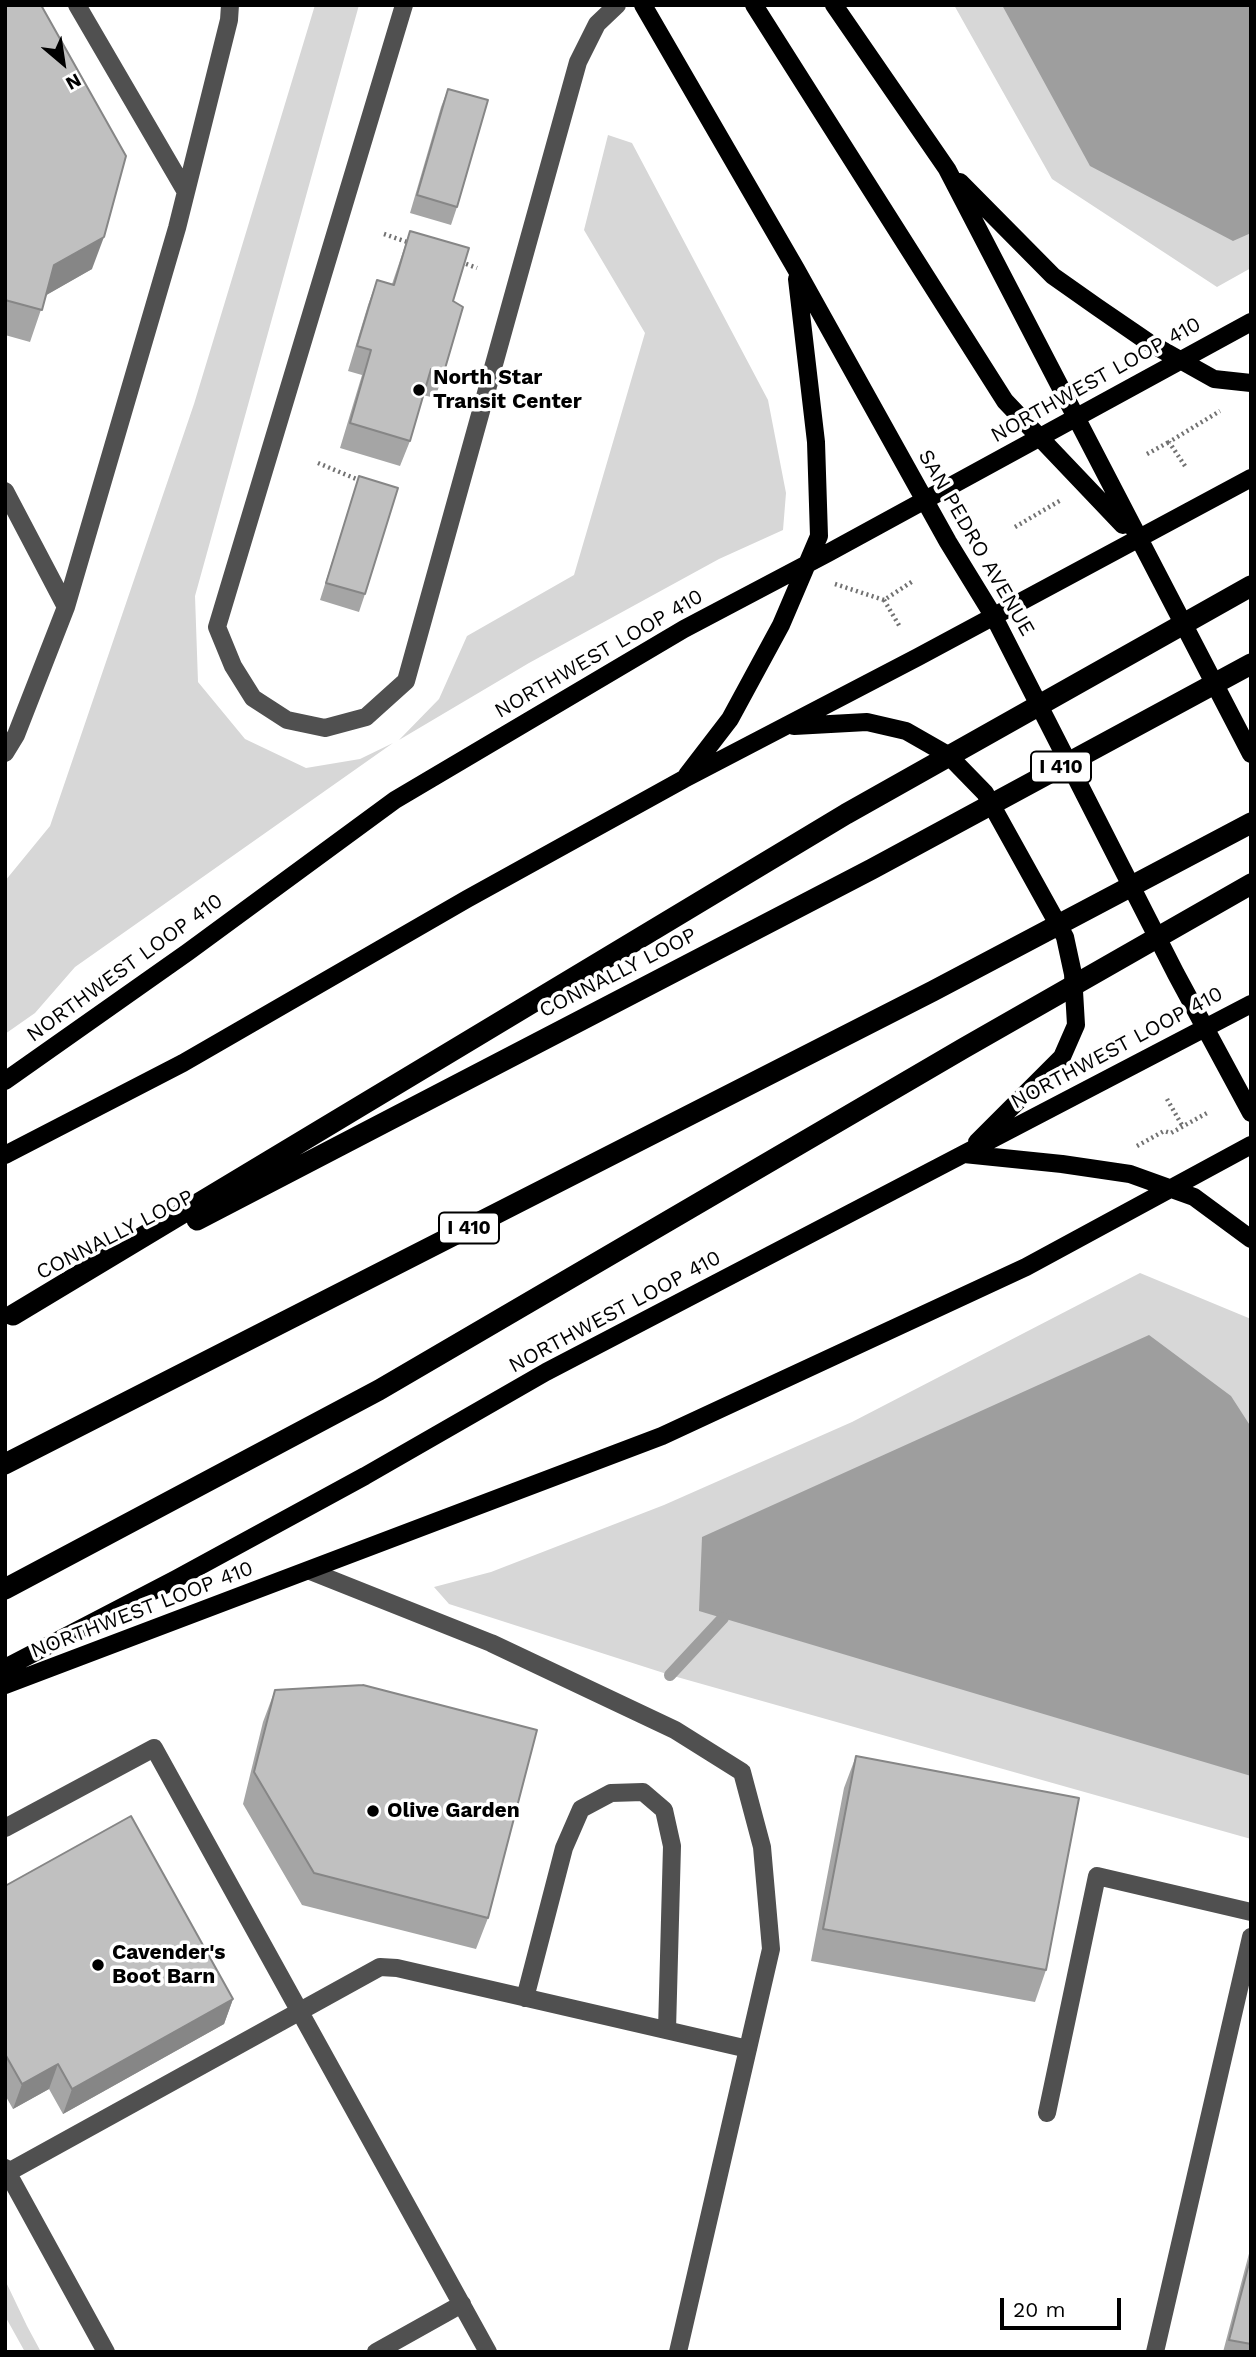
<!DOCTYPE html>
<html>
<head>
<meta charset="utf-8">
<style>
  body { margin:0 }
  #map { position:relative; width:1256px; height:2357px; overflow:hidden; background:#fff; font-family:"Work Sans",sans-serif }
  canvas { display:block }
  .frame { position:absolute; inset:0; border:7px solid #000; pointer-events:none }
  .north { position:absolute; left:28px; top:28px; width:70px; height:70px; -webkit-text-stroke:5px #fff; paint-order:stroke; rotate:151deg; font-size:19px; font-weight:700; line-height:28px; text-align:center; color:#000 }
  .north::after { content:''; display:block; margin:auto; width:24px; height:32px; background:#000; clip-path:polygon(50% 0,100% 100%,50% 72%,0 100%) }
  .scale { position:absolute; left:1000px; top:2298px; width:121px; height:32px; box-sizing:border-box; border:4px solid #000; border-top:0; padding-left:9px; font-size:21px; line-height:24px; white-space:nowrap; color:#000; -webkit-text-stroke:5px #fff; paint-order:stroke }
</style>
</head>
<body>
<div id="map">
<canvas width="1256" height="2357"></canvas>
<div class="frame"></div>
<div class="north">N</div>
<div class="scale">20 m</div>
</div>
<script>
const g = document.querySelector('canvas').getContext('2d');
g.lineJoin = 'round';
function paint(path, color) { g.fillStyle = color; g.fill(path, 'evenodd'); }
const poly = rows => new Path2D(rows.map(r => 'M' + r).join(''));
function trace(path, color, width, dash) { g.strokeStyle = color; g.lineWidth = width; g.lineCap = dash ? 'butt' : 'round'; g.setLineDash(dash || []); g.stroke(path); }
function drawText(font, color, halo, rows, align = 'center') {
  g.font = font + ' "Work Sans",sans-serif'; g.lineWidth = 7; g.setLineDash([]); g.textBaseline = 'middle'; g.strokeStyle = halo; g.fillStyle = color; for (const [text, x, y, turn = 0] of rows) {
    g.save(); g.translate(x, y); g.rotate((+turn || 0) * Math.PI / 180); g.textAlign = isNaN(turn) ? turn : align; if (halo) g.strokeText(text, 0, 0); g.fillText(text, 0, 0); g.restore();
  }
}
paint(poly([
  [315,5,359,5,195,596,198,682,245,739,306,768,360,759,393,743,75,967,35,1013,5,1034,5,881,50,826,194,404],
  [954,5,1251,5,1251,268,1217,287,1052,179],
  [608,135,632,143,768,400,786,493,783,530,719,559,529,663,399,740,439,699,467,636,574,575,645,333,584,230],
  [1140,1273,1251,1319,1251,1839,670,1675,449,1604,434,1587,491,1572,664,1505,852,1422],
  [5,2280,27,2326,41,2352,25,2352,5,2316]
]), '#d7d7d7');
paint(poly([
  [1002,5,1251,5,1251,233,1233,241,1090,166],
  [1149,1335,1231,1396,1251,1427,1251,1776,699,1611,702,1537]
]), '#9e9e9e');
trace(poly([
  [670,1675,723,1618]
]), '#9e9e9e', 12);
trace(poly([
  [384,234,410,243],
  [461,262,477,268],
  [1147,454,1169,442],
  [318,463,361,481],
  [1185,466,1169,442,1220,411],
  [1015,527,1061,500],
  [835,584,884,600,913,581],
  [884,600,900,627],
  [1167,1099,1183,1127],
  [1137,1146,1164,1131,1171,1133,1207,1113]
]), '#727272', 4.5, [2, 3.5]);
trace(poly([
  [77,5,186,192],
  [404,5,217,627,233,666,253,698,287,720,325,728,366,717,406,681,578,62,597,24,617,5],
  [5,491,66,607],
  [5,753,16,735,66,607,177,228,229,20,230,5],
  [310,1571,491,1643,675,1730,742,1772,762,1847,771,1949,678,2352],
  [5,1828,154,1748,488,2352],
  [525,1998,564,1848,581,1809,611,1793,643,1792,664,1810,672,1846,667,2030],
  [1047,2113,1097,1876,1251,1912],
  [5,2168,106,2352],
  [5,2174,380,1967,397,1968,748,2049],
  [376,2352,462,2304],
  [1155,2352,1251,1937]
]), '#505050', 18);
trace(poly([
  [643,5,796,269,948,542,994,617,1176,974,1251,1113],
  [754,5,1005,401,1123,525],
  [834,5,947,169,1251,754],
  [960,182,1053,276,1097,307,1148,342,1214,379,1251,383],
  [794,726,867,722,906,731,948,755,985,793,1065,937,1073,974,1076,1025,1062,1057,977,1142],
  [687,775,730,719,781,625,819,536,816,442,797,279],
  [5,1081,188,952,395,800,684,629,828,553,1251,322],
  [964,1154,1062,1164,1130,1174,1194,1197,1251,1239],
  [5,1155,183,1063,467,899,684,779,918,657,1251,478],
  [5,1668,176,1579,365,1476,546,1372,1251,1004],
  [5,1685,662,1436,1026,1267,1251,1145]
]), '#000', 18);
trace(poly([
  [197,1220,872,869,1251,664],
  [13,1315,846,814,1251,586],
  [5,1464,933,991,1251,823],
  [5,1589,379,1390,964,1048,1251,884]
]), '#000', 21);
paint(poly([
  [5,5,92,269,46,295,30,342,5,335],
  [448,89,457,207,451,225,410,213,441,107],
  [410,231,453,301,444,372,435,398,423,395,410,441,400,466,340,448,362,375,348,371,368,305,377,280,392,284],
  [359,476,365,594,359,612,320,600],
  [275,1690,488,1918,476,1949,302,1905,243,1804,263,1722],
  [856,1756,1046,1970,1035,2002,811,1961,844,1788],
  [5,1886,233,1999,224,2024,63,2114,49,2089,13,2109,5,2095],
  [1251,2246,1251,2352,1223,2352]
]), '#a5a5a5');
paint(poly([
  [104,237,92,269,43,297,54,265],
  [233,1999,224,2024,63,2114,72,2089],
  [58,2064,49,2089,13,2109,22,2084]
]), '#868686');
const building = poly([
  [5,5,41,5,126,156,104,237,54,265,42,310,5,300,5,5],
  [448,89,488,100,457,207,417,195,448,89],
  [410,231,469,248,453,301,463,307,444,372,431,369,410,441,350,423,371,350,357,346,377,280,394,285,410,231],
  [359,476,398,488,365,594,326,583,359,476],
  [363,1685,537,1730,488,1918,314,1873,254,1772,275,1690,363,1685],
  [856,1756,1079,1798,1046,1970,823,1929,856,1756],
  [131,1816,233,1999,72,2089,58,2064,22,2084,5,2054,5,1886,131,1816],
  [1251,2256,1251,2344,1229,2340,1251,2256]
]);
paint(building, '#c0c0c0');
trace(building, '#868686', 2);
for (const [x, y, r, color] of [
  [419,390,7,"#000"],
  [373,1811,7,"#000"],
  [98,1965,7,"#000"]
]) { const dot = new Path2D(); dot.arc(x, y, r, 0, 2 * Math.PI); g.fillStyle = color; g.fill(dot); trace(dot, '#fff', 2.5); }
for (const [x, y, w] of [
  [1061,767,60],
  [469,1228,60]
]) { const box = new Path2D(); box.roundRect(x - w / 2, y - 15.5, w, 31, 5); g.fillStyle = '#fff'; g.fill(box); trace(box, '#000', 2); }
drawText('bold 19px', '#000', null, [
  ["I 410",1061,767],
  ["I 410",469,1228]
]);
drawText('bold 21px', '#000', '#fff', [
  ["North Star",433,378],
  ["Transit Center",433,402],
  ["Olive Garden",387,1811],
  ["Cavender's",112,1953],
  ["Boot Barn",112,1977]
], 'left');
drawText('21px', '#000', '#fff', [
  ["NORTHWEST LOOP 410",1096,380,-29],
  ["SAN PEDRO AVENUE",976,543,60],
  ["NORTHWEST LOOP 410",599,654,-30],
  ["NORTHWEST LOOP 410",125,968,-36],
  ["CONNALLY LOOP",618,973,-27],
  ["NORTHWEST LOOP 410",1117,1048,-28],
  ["CONNALLY LOOP",115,1235,-27],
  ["NORTHWEST LOOP 410",615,1312,-28],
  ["NORTHWEST LOOP 410",142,1610,-21]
]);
</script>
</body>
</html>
